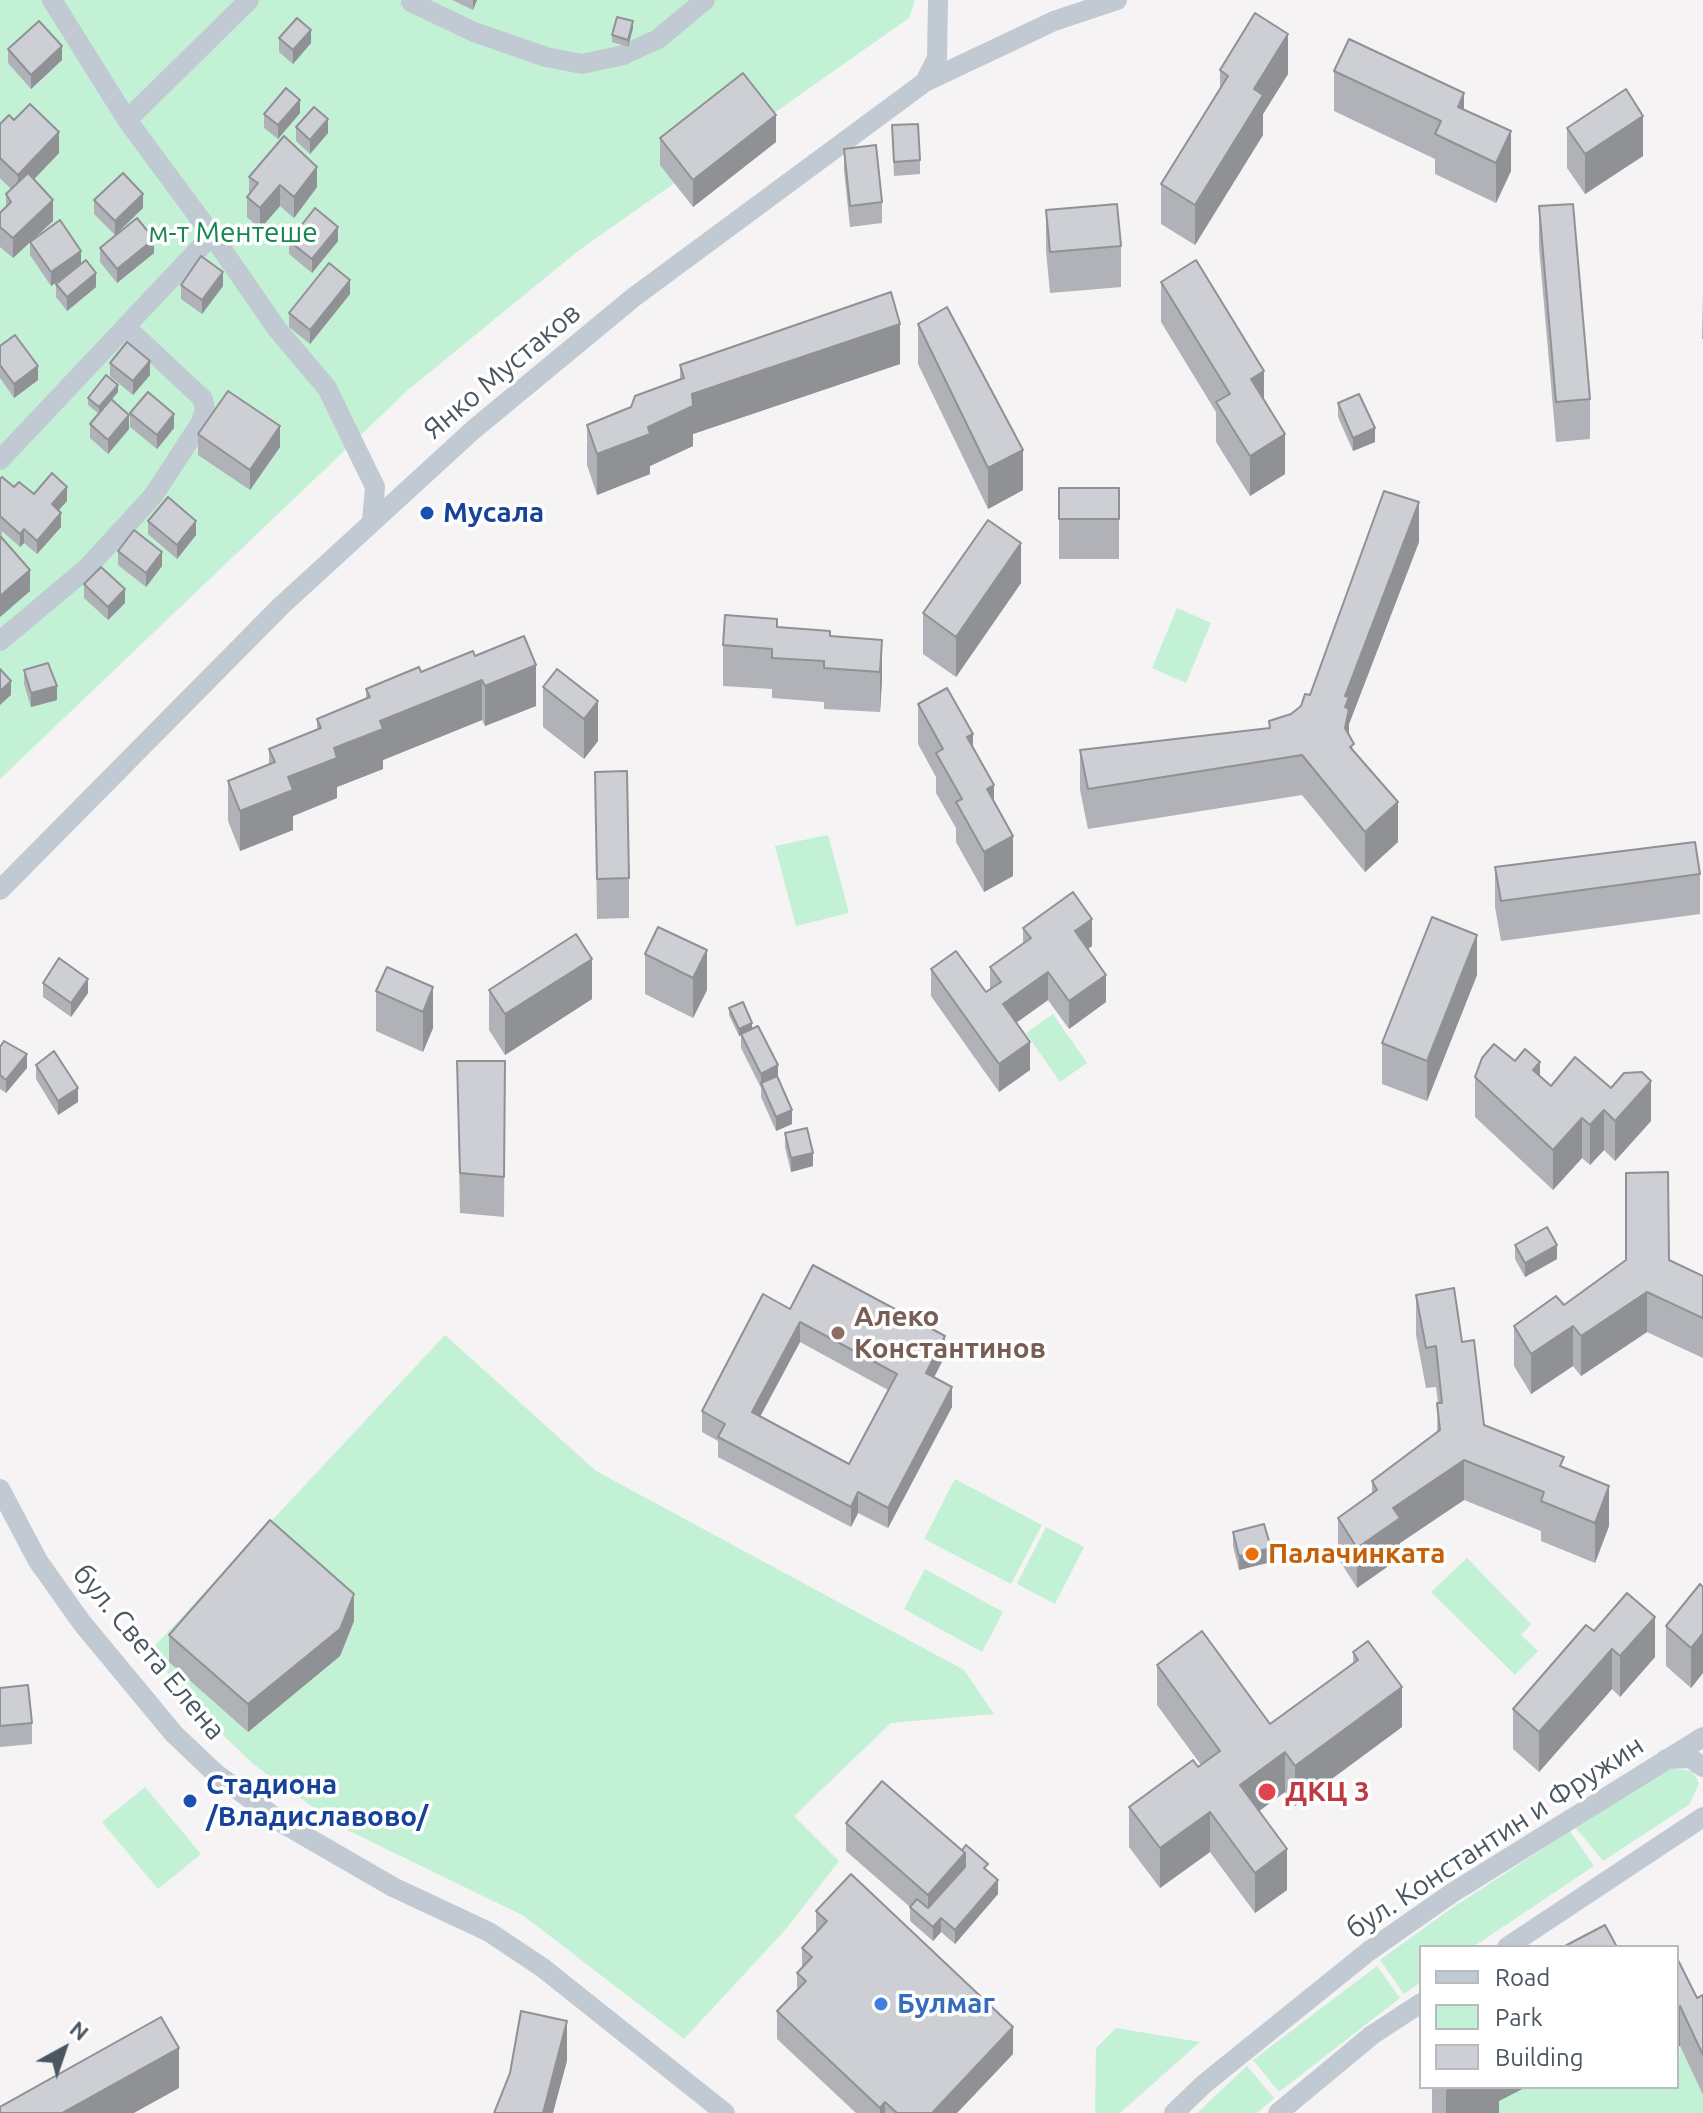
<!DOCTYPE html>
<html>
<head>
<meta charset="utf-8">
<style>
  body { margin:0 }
  #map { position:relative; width:1703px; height:2113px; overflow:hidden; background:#f5f3f3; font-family:Ubuntu,sans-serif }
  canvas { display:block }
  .legend { position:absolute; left:1419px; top:1945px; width:260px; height:144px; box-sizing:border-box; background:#fff; border:2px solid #b7bbc0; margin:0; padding:10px 14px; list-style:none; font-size:24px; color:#4a5661 }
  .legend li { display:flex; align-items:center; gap:16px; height:40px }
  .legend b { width:40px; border:2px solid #b7bbc0 }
  .north { position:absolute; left:24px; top:2009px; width:80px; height:80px; -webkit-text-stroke:6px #fff; paint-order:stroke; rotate:40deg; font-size:22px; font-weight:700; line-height:32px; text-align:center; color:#4a5661 }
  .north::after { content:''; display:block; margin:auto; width:28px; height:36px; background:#4a5661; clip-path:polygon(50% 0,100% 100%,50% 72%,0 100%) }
</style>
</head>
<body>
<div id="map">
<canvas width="1703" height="2113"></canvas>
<ul class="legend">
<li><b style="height:10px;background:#c1cad2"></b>Road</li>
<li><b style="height:22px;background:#c3f1d5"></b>Park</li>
<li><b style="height:22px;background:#cdcfd5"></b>Building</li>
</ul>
<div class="north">N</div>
</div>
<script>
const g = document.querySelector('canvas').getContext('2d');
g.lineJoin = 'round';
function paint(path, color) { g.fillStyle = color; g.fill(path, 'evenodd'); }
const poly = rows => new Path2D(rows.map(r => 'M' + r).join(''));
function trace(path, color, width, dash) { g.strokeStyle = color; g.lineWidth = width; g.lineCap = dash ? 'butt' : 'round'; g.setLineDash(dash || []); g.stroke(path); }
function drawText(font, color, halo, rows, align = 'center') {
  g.font = font + ' Ubuntu,sans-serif'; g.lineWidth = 7; g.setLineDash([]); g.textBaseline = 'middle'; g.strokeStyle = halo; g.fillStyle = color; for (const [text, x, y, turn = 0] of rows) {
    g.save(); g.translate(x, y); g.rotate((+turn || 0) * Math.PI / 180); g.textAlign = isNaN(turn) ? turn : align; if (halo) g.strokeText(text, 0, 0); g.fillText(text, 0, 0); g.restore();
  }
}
paint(poly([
  [0,0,915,0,909,18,578,251,408,390,0,779],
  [1177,608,1211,623,1186,683,1152,668],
  [828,835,849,913,796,926,775,846],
  [1053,1014,1087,1063,1060,1082,1026,1033],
  [445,1335,596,1471,964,1670,994,1714,891,1723,794,1816,839,1861,786,1929,684,2039,524,1916,339,1826,253,1764,181,1694,152,1649],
  [955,1479,1042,1525,1011,1584,924,1539],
  [1046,1527,1084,1547,1055,1604,1017,1584],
  [1467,1558,1531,1624,1521,1635,1538,1651,1515,1675,1431,1592],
  [925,1569,1003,1612,982,1652,904,1609],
  [1668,1768,1692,1771,1699,1783,1690,1804,1603,1861,1576,1828],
  [145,1787,201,1854,158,1889,102,1822],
  [1570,1831,1594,1866,1473,1947,1421,1947,1421,1982,1404,1994,1380,1960,1452,1908],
  [1377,1966,1400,1998,1279,2092,1253,2060],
  [1116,2028,1200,2042,1120,2113,1095,2113,1096,2048],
  [1680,2046,1703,2095,1703,2113,1495,2113,1491,2105,1526,2087,1677,2087],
  [1247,2066,1274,2098,1257,2113,1197,2113]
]), '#c3f1d5');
trace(poly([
  [411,2,474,32,546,57,582,64,623,55,658,39,705,0],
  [925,82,937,58,938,0],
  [127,120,249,0],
  [212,235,277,329,327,388,375,487,372,521],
  [0,460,212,235,127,120,52,0],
  [0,641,86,569,153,496,200,424,205,410,203,399,127,328],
  [0,890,281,606,473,430,634,297,925,82,1054,21,1117,0],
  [0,1489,38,1561,82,1623,174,1734,214,1772,284,1824,393,1887,489,1932,543,1968,725,2113],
  [1666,1759,1690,1758,1703,1767],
  [1507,1947,1703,1817],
  [1174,2113,1204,2084,1369,1951,1452,1893,1703,1737],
  [1278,2113,1372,2035,1421,2003]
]), '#c1cad2', 20);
paint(poly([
  [452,0,477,0,473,10],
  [633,28,628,47,612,42,612,35],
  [279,38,311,43,293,64,279,52],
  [8,49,62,60,31,89,8,63],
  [1220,70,1288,74,1263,114,1263,135,1195,245,1161,224,1161,184,1220,90],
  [1334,71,1464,109,1511,171,1496,203,1435,174,1435,159,1334,111],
  [300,113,278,139,264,128,264,114],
  [14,120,59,153,34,179,53,221,33,239,81,264,96,287,67,311,56,297,56,284,71,272,51,286,30,255,30,242,13,258,0,247,0,213,6,208,6,194,11,189,0,178,0,124],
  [892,125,920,160,920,174,894,176],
  [296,127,328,133,310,154,296,141],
  [1567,128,1643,156,1585,194,1567,168],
  [660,138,776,142,693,207,660,165],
  [844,149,882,202,882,223,850,227,844,170],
  [249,177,317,187,294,218,280,206,260,229,247,217,247,197,249,194],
  [94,200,143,208,115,235,94,214],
  [1539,206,1590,399,1590,439,1556,442,1539,247],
  [1046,210,1121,246,1121,287,1050,293,1046,250],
  [289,241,338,241,312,273,289,254],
  [100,248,154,253,117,283,100,262],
  [1161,282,1264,399,1285,474,1250,496,1216,442,1216,412,1161,322],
  [181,285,223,286,202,314,181,299],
  [350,294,310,344,289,327,289,313],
  [1703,294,1703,339,1702,339],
  [918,324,1023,490,988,509,918,364],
  [0,346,38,380,14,398,0,378],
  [110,363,150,375,133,395,110,376],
  [900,364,693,434,693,446,650,466,650,474,597,495,587,465,587,425,631,407,680,380,680,365],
  [118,392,111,400,129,429,108,454,90,438,90,424,99,414,88,405,88,398],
  [1338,403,1375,442,1353,451,1338,417],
  [130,413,174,428,157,449,130,427],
  [198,434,280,447,250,490,198,455],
  [0,479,14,487,34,494,67,501,58,511,61,527,37,554,24,543,20,547,2,531,2,538,30,591,0,617],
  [1059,488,1119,488,1119,559,1059,559],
  [148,521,196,535,177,559,148,534],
  [1419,542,1349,724,1349,735,1354,753,1398,842,1365,872,1302,795,1088,829,1080,790,1080,750,1269,728,1269,721,1291,714,1301,706],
  [118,551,162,566,146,587,118,565],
  [1021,583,956,677,923,654,923,613],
  [84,584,125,603,108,620,84,598],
  [777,627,830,636,882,640,882,680,880,712,824,709,824,702,772,698,772,689,723,686,723,645],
  [475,656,536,706,485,726,482,720,383,760,383,769,337,787,337,798,293,816,293,830,240,851,228,821,228,781,269,764,269,749,317,730,317,719,366,699,366,689],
  [557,669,598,741,584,759,543,727,543,687],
  [24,670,57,700,31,707,24,684],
  [918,704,973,748,994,802,1013,876,984,892,956,842,956,828,936,793,936,777,918,744],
  [595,772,629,878,629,918,597,919],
  [1495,867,1700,874,1700,914,1501,941,1495,907],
  [658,927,707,990,693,1018,645,994,645,954],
  [1023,928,1092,946,1088,949,1106,1002,1069,1029,1048,1000,1016,1023,1030,1070,999,1092,931,996,931,969,986,992,990,989,990,967,1023,943],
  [1477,975,1427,1101,1382,1084,1382,1043],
  [43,983,88,993,71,1017,43,997],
  [433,987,433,1028,423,1052,376,1031,376,991],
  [489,990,592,999,505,1055,489,1030],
  [729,1008,752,1029,778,1078,792,1124,776,1131,761,1097,761,1088,741,1048,741,1035,739,1036,729,1015],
  [0,1047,27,1068,6,1093,0,1089],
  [457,1061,505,1061,504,1217,460,1213],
  [1515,1061,1540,1076,1551,1086,1651,1121,1615,1161,1604,1150,1590,1165,1582,1158,1553,1190,1475,1117,1475,1077],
  [36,1065,78,1102,58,1115,36,1079],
  [785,1133,813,1166,791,1172,785,1147],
  [1515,1245,1557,1259,1525,1277,1515,1259],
  [1669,1260,1703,1276,1703,1358,1647,1332,1581,1376,1573,1366,1531,1394,1514,1366,1514,1326,1564,1305],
  [1416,1295,1462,1342,1484,1425,1564,1468,1609,1526,1595,1563,1541,1541,1541,1531,1464,1500,1400,1543,1400,1558,1357,1588,1338,1558,1338,1518,1372,1494,1372,1481,1437,1432,1438,1403,1436,1387,1426,1388,1416,1335],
  [790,1309,945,1356,934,1377,952,1407,888,1528,858,1513,851,1527,718,1457,718,1441,702,1432,702,1411],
  [800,1342,888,1390,849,1464,760,1416],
  [1233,1532,1271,1562,1239,1570,1233,1546],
  [1703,1587,1703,1673,1691,1688,1666,1666,1666,1626],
  [354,1621,340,1656,248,1732,169,1662,169,1635],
  [1594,1631,1655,1657,1620,1697,1612,1689,1539,1772,1513,1749,1513,1709],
  [1353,1652,1402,1727,1295,1806,1285,1792,1259,1811,1287,1890,1255,1913,1210,1852,1160,1888,1129,1847,1129,1807,1201,1765,1157,1705,1157,1665,1270,1724,1353,1664],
  [0,1688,32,1723,32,1744,0,1747],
  [846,1823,962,1850,988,1871,998,1894,955,1944,941,1932,933,1941,910,1921,910,1907,846,1851],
  [816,1911,1013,2054,957,2113,856,2113,777,2039,777,2011,797,1990,797,1973,802,1968,802,1948,816,1932],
  [1677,1958,1697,1998,1703,1995,1703,2095,1680,2046],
  [1432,2087,1526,2087,1499,2101,1499,2113,1432,2113]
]), '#b0b2b7');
paint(poly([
  [473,0,477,0,473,10],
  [633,21,633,28,628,47,628,40],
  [311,30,311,43,293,64,293,50],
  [1288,34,1288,74,1263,114,1263,135,1195,245,1195,205,1254,89],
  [62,46,62,60,31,89,31,75],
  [1464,93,1464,133,1458,147,1458,107],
  [300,100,300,113,278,139,278,125],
  [776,115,776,142,693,207,693,180],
  [1643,116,1643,156,1585,194,1585,154],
  [328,119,328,133,310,154,310,140],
  [1511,131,1511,171,1496,203,1496,163],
  [59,132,59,153,18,196,18,175],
  [317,167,317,187,294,218,294,197],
  [280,185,280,206,260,229,260,208],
  [143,194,143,208,115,235,115,221],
  [53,200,53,221,13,258,13,238],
  [338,227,338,241,312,273,312,259],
  [154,239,154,253,117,283,117,269],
  [81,251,81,265,51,286,51,272],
  [223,272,223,286,202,314,202,300],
  [96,273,96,287,67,311,67,297],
  [350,280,350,294,310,344,310,330],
  [900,324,900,364,693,434,693,446,650,466,650,474,597,495,597,454,648,427,692,394],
  [150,361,150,375,133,395,133,381],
  [38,366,38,380,14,398,14,384],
  [1264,371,1264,411,1251,379],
  [118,385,118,392,99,414,99,407],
  [174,414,174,428,157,449,157,435],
  [129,415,129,429,108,454,108,440],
  [280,426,280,447,250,490,250,470],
  [1375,428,1375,442,1353,451,1353,438],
  [1285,434,1285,474,1250,496,1250,456],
  [1023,450,1023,490,988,509,988,468],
  [67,487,67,501,52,518,52,504],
  [1419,502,1419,542,1349,724,1349,737,1345,768,1345,696],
  [61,513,61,527,37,554,37,541],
  [196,521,196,535,177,559,177,545],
  [24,529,24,543,20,547,20,534],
  [1021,543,1021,583,956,677,956,637],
  [162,552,162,566,146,587,146,573],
  [30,570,30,591,0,617,0,596],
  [125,589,125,603,108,620,108,607],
  [882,640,882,680,880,712,880,672],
  [536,665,536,706,485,726,485,686],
  [482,680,482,720,383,760,383,769,337,787,337,798,293,816,293,830,240,851,240,811,288,777,380,721],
  [11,681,11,695,0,705,0,691],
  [57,686,57,700,31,707,31,693],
  [598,701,598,741,584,759,584,719],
  [973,734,973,774,967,737],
  [994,785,994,825,987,789],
  [1398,802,1398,842,1365,872,1365,832],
  [1013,836,1013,876,984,892,984,852],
  [1092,919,1092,946,1075,958,1075,931],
  [1477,935,1477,975,1427,1101,1427,1061],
  [707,950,707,990,693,1018,693,978],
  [592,959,592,999,505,1055,505,1014],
  [1048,972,1048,1000,1003,1032,1003,1004],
  [1106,975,1106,1002,1069,1029,1069,1001],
  [88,979,88,993,71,1017,71,1003],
  [433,987,433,1028,423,1052,423,1012],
  [752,1023,752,1030,739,1036,739,1029],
  [1030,1042,1030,1070,999,1092,999,1064],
  [27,1054,27,1068,6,1093,6,1080],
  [1540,1062,1540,1102,1533,1070],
  [778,1065,778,1079,761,1083,761,1088,761,1074],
  [1651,1081,1651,1121,1615,1161,1615,1121],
  [78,1088,78,1102,58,1115,58,1101],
  [792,1110,792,1124,776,1131,776,1117],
  [1604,1110,1604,1150,1590,1165,1590,1125],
  [1582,1118,1582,1158,1553,1190,1553,1150],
  [813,1153,813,1166,791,1172,791,1158],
  [1557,1245,1557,1259,1525,1277,1525,1263],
  [1647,1292,1647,1332,1581,1376,1581,1336],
  [800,1322,800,1342,752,1432,752,1412],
  [1573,1326,1573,1366,1531,1394,1531,1354],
  [945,1336,945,1356,926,1393,926,1373],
  [952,1387,952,1407,888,1528,888,1508],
  [1464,1460,1464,1500,1400,1543,1400,1558,1357,1588,1357,1548,1393,1508],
  [1609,1486,1609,1526,1595,1563,1595,1523],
  [858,1492,858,1513,851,1527,851,1507],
  [1271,1548,1271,1562,1239,1570,1239,1556],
  [354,1594,354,1621,340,1656,248,1732,248,1704],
  [1655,1617,1655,1657,1620,1697,1620,1656],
  [1703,1633,1703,1673,1691,1688,1691,1648],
  [1612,1649,1612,1689,1539,1772,1539,1732],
  [1402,1687,1402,1727,1295,1806,1295,1766],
  [1285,1752,1285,1792,1240,1825,1240,1785],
  [1210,1812,1210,1852,1160,1888,1160,1848],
  [1287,1849,1287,1890,1255,1913,1255,1873],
  [965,1853,965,1880,928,1922,928,1895],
  [998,1880,998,1894,955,1944,955,1930],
  [941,1918,941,1932,933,1941,933,1927],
  [1680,2006,1680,2046,1677,2048,1677,2008],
  [567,2021,567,2061,553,2113,543,2113],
  [1013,2027,1013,2054,957,2113,932,2113],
  [179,2048,179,2088,134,2113,62,2113],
  [1451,2087,1526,2087,1499,2101,1499,2113,1446,2113,1446,2090],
  [885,2102,885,2113,880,2113,880,2108]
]), '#909195');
const building = poly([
  [1255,13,1288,34,1254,89,1263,95,1195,205,1161,184,1228,76,1220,70,1255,13],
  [617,17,633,21,628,40,612,35,617,17],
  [297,18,311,30,293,50,279,38,297,18],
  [39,21,62,46,31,75,8,49,39,21],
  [1349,39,1464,93,1458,107,1511,131,1496,163,1435,134,1441,121,1334,71,1349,39],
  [743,73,776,115,693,180,660,138,743,73],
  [286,88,300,100,278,125,264,114,286,88],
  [1626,89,1643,116,1585,154,1567,128,1626,89],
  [30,104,59,132,18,175,0,158,0,124,9,115,14,120,30,104],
  [314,107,328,119,310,140,296,127,314,107],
  [918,124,920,160,894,162,892,125,918,124],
  [284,136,317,167,294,197,280,185,260,208,247,197,258,183,249,177,284,136],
  [876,145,882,202,850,206,844,149,876,145],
  [28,173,53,200,13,238,0,227,0,213,11,202,6,194,28,173],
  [123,173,143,194,115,221,94,200,123,173],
  [1117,204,1121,246,1050,252,1046,210,1117,204],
  [1573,204,1590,399,1556,402,1539,206,1573,204],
  [315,208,338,227,312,259,289,241,315,208],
  [137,218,154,239,117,269,100,248,137,218],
  [60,220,81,251,51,272,30,242,60,220],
  [201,256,223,272,202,300,181,285,201,256],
  [86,260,96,273,67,297,56,284,86,260],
  [1196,260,1264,371,1251,379,1285,434,1250,456,1216,402,1230,394,1161,282,1196,260],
  [329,263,350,280,310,330,289,313,329,263],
  [891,292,900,324,692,394,693,406,648,427,650,434,597,454,587,425,631,407,635,396,684,378,680,365,891,292],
  [947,307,1023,450,988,468,918,324,947,307],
  [15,335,38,366,14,384,0,365,0,346,15,335],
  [127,342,150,361,133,381,110,363,127,342],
  [106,375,118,385,99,407,88,398,106,375],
  [228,391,280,426,250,470,198,434,228,391],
  [148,392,174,414,157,435,130,413,148,392],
  [1359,394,1375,428,1353,438,1338,403,1359,394],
  [111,399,129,415,108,440,90,424,111,399],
  [52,473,67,487,52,504,61,513,37,541,24,529,20,534,0,516,0,479,2,477,14,487,19,482,34,494,52,473],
  [1059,488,1119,488,1119,519,1059,519,1059,488],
  [1384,491,1419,502,1345,696,1349,697,1345,707,1349,709,1345,728,1354,744,1350,747,1398,802,1365,832,1302,755,1088,789,1080,750,1270,728,1269,721,1291,714,1301,706,1305,694,1310,695,1384,491],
  [168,497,196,521,177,545,148,521,168,497],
  [988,520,1021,543,956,637,923,613,988,520],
  [134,530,162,552,146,573,118,551,134,530],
  [1,537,30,570,0,596,0,538,1,537],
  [101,567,125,589,108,607,84,584,101,567],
  [725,615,777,619,777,627,830,631,830,636,882,640,880,672,824,668,824,661,772,658,772,649,723,645,725,615],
  [524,636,536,665,485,686,482,680,380,721,383,729,334,748,337,758,288,777,293,790,240,811,228,781,275,762,269,749,321,728,317,719,370,697,366,689,419,667,421,672,473,651,475,656,524,636],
  [48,663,57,686,31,693,24,670,48,663],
  [0,669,11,681,0,691,0,669],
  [557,669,598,701,584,719,543,687,557,669],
  [947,688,973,734,967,737,994,785,987,789,1013,836,984,852,956,802,962,799,936,753,943,749,918,704,947,688],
  [627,771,629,878,597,879,595,772,627,771],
  [1695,842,1700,874,1501,901,1495,867,1695,842],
  [1073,892,1092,919,1075,931,1106,975,1069,1001,1048,972,1003,1004,1030,1042,999,1064,931,969,956,951,986,992,1001,982,990,967,1031,938,1023,928,1073,892],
  [1432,917,1477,935,1427,1061,1382,1043,1432,917],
  [658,927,707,950,693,978,645,954,658,927],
  [576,934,592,959,505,1014,489,990,576,934],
  [59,958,88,979,71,1003,43,983,59,958],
  [387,967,433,987,423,1012,376,991,387,967],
  [743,1002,752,1023,739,1029,729,1008,743,1002],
  [758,1026,778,1065,761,1074,741,1034,758,1026],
  [4,1041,27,1054,6,1080,0,1075,0,1047,4,1041],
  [1494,1044,1515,1061,1525,1049,1540,1062,1533,1070,1551,1086,1575,1057,1611,1088,1624,1073,1642,1072,1651,1081,1615,1121,1604,1110,1590,1125,1582,1118,1553,1150,1475,1077,1482,1058,1494,1044],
  [54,1051,78,1088,58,1101,36,1065,54,1051],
  [457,1061,505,1061,504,1177,460,1173,457,1061],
  [777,1076,792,1110,776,1117,761,1083,777,1076],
  [807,1128,813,1153,791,1158,785,1133,807,1128],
  [1668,1172,1669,1260,1703,1276,1703,1318,1647,1292,1581,1336,1573,1326,1531,1354,1514,1326,1556,1296,1564,1305,1626,1260,1626,1173,1668,1172],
  [1547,1227,1557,1245,1525,1263,1515,1245,1547,1227],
  [813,1265,945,1336,926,1373,952,1387,888,1508,858,1492,851,1507,718,1437,725,1424,702,1411,763,1294,790,1309,813,1265],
  [800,1322,897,1374,849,1464,752,1412,800,1322],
  [1454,1288,1462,1342,1474,1340,1484,1425,1564,1457,1560,1466,1609,1486,1595,1523,1541,1501,1544,1492,1464,1460,1393,1508,1400,1518,1357,1548,1338,1518,1377,1490,1372,1481,1440,1430,1437,1403,1442,1403,1436,1346,1426,1348,1416,1295,1454,1288],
  [270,1520,354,1594,340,1629,248,1704,169,1635,270,1520],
  [1264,1524,1271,1548,1239,1556,1233,1532,1264,1524],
  [1700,1584,1703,1587,1703,1633,1691,1648,1666,1626,1700,1584],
  [1627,1593,1655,1617,1620,1656,1612,1649,1539,1732,1513,1709,1586,1625,1594,1631,1627,1593],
  [1202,1631,1270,1724,1358,1660,1353,1652,1368,1641,1402,1687,1295,1766,1285,1752,1240,1785,1287,1849,1255,1873,1210,1812,1160,1848,1129,1807,1193,1760,1198,1767,1220,1751,1157,1665,1202,1631],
  [28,1685,32,1723,0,1726,0,1688,28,1685],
  [882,1781,965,1853,928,1895,846,1823,882,1781],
  [966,1845,988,1864,984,1868,998,1880,955,1930,941,1918,933,1927,910,1907,917,1899,928,1908,965,1867,965,1853,962,1850,966,1845],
  [851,1874,1013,2027,932,2113,897,2113,885,2102,880,2108,777,2011,806,1981,797,1973,812,1957,802,1948,827,1921,816,1911,851,1874],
  [1605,1925,1617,1947,1563,1947,1605,1925],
  [1677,1958,1697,1998,1703,1995,1703,2055,1680,2006,1677,2008,1677,1958],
  [521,2011,567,2021,543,2113,494,2113,510,2073,521,2011],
  [161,2017,179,2048,62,2113,0,2113,0,2107,161,2017]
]);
paint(building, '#cdcfd5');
trace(building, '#909195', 2);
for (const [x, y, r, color] of [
  [427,513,8,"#1a4fb4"],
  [838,1333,8,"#8d6e63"],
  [1252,1554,8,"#e8710a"],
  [1267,1792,10,"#e0444e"],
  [190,1801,8,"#1a4fb4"],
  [881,2004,8,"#3f7fe0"]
]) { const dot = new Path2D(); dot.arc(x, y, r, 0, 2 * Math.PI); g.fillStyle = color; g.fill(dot); trace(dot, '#fff', 3); }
drawText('28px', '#17864f', '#fff', [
  ["м-т Ментeше",233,233]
]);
drawText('28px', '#4a5661', '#fff', [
  ["Янко Мустаков",502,371,-40],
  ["бул. Света Елена",149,1652,50],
  ["бул. Константин и Фружин",1495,1837,-33]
]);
drawText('bold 28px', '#164399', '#fff', [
  ["Мусала",443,513],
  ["Стадиона",206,1785],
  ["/Владиславово/",206,1817]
], 'left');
drawText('bold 28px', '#785e54', '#fff', [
  ["Алеко",854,1317],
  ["Константинов",854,1349]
], 'left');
drawText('bold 28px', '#c56008', '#fff', [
  ["Палачинката",1268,1554]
], 'left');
drawText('bold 28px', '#be3a42', '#fff', [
  ["ДКЦ 3",1285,1792]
], 'left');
drawText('bold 28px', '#366cbe', '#fff', [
  ["Булмаг",897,2004]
], 'left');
</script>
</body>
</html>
